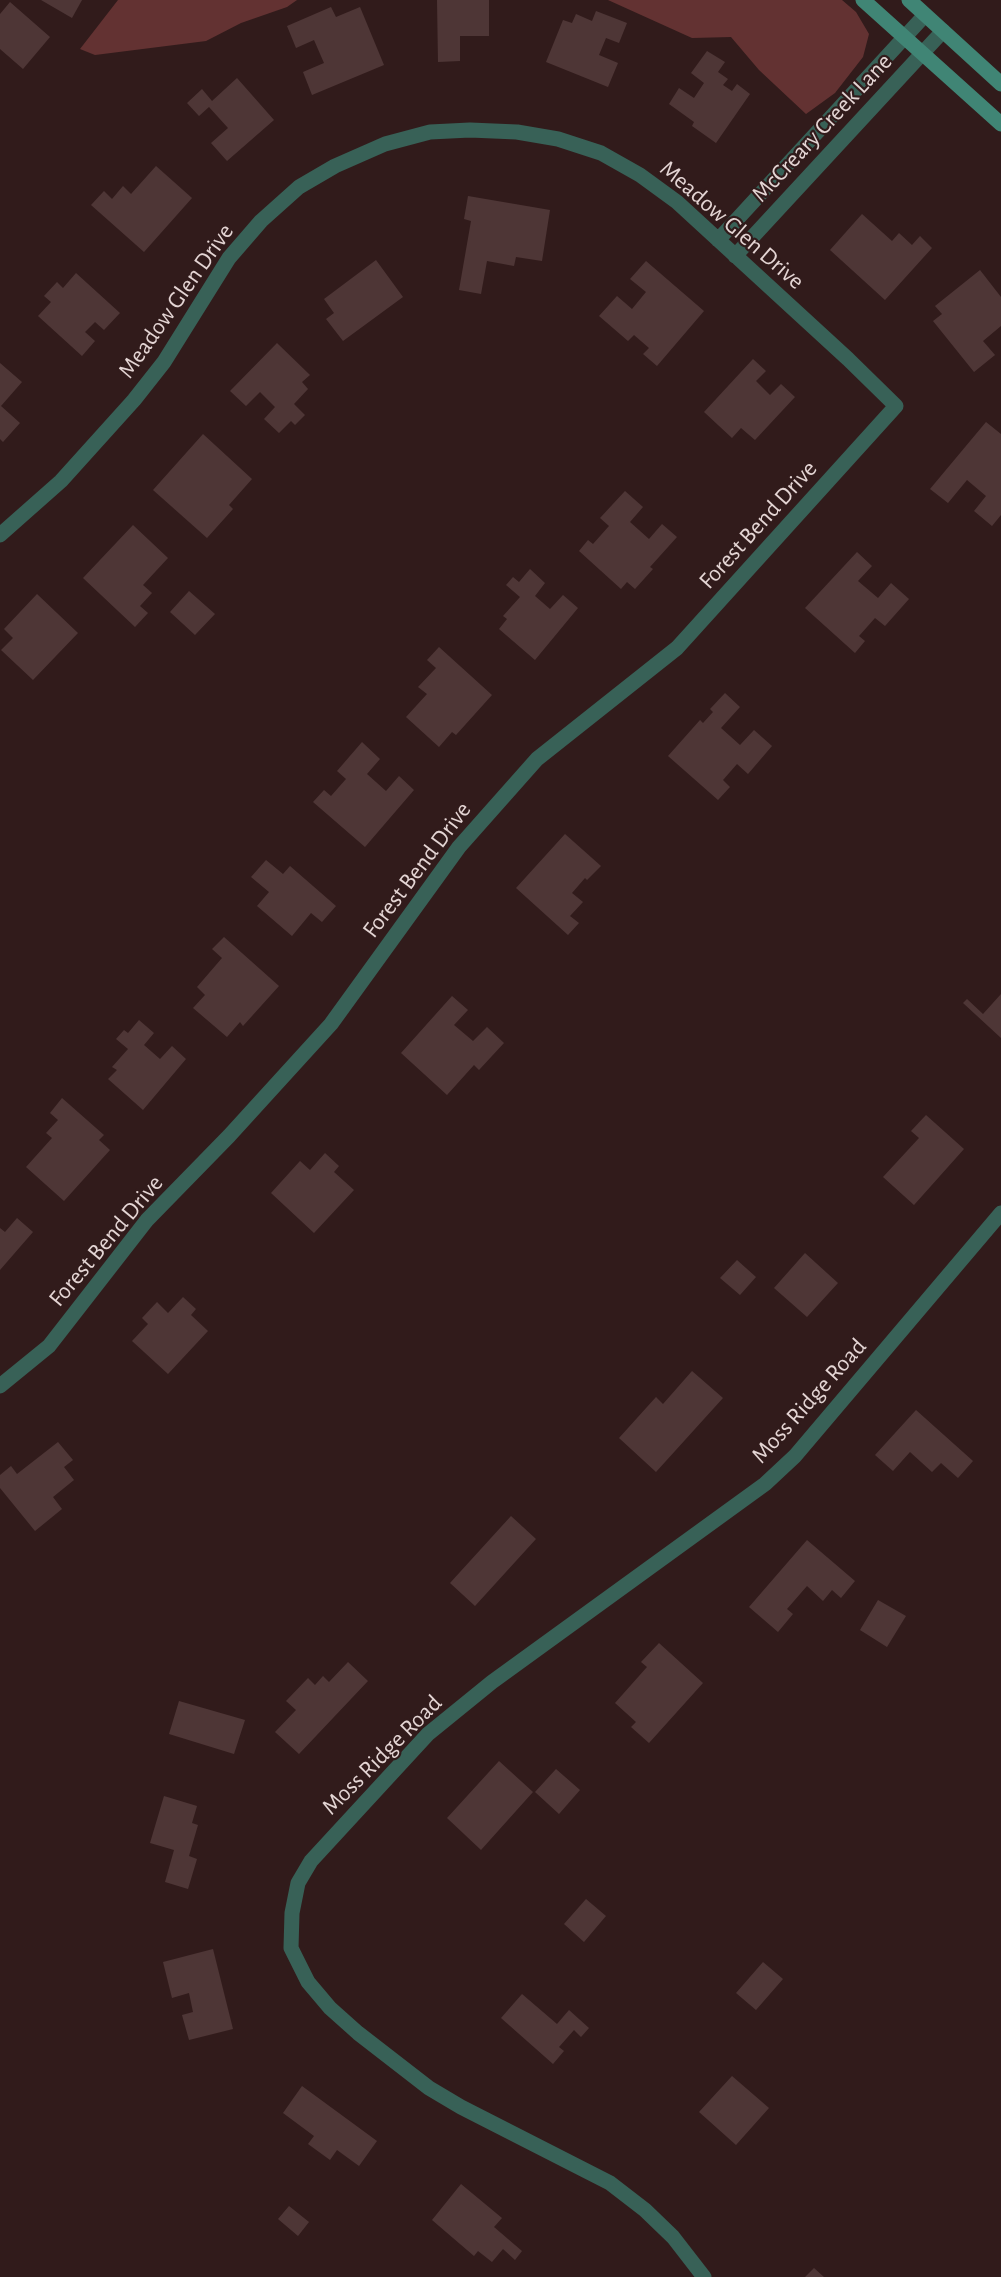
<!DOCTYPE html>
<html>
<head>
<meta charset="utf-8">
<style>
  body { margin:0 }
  canvas { display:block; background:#311b1b }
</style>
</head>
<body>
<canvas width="1001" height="2277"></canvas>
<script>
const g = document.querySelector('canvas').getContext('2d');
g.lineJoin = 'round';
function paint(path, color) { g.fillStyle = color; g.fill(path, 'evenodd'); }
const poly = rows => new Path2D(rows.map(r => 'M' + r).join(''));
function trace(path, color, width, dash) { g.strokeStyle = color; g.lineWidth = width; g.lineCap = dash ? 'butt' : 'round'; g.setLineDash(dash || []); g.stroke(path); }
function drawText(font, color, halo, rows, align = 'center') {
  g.font = font + ' "Alegreya Sans",sans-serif'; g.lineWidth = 4.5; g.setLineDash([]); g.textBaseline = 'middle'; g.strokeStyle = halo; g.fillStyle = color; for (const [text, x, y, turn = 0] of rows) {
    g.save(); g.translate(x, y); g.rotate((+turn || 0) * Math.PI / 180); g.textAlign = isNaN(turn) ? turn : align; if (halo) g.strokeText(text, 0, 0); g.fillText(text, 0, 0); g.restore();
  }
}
paint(poly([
  [118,0,297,0,287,7,241,23,206,41,95,55,80,49],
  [608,0,842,0,856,12,869,34,863,57,835,93,806,114,759,70,731,37,692,38]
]), '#633232');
paint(poly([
  [41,0,82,0,72,18],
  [437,0,489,0,489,36,460,36,460,61,438,62],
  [10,2,50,37,23,69,0,49,0,14],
  [331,7,336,17,360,7,384,65,312,95,303,72,324,63,314,40,296,48,287,26],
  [596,11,627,23,619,43,606,38,599,55,618,63,608,87,546,62,563,20,572,23,576,14,592,21],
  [707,51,725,62,718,72,728,79,723,85,732,91,737,84,750,94,716,143,692,126,694,122,669,104,679,88,694,98,704,83,691,73],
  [237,78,274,120,227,161,211,143,228,128,209,107,199,116,187,103,202,89,212,101],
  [156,166,192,198,144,252,91,205,104,191,112,199,123,186,131,194],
  [468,196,550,210,542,261,516,257,514,266,487,261,481,294,459,290,471,221,464,219],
  [862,214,892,241,899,233,912,245,920,236,932,248,885,300,830,250],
  [376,260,403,297,343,341,326,319,334,313,324,299],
  [646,261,704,311,657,366,643,354,649,348,634,335,628,341,599,316,617,296,632,309,646,292,630,279],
  [980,270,1001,297,1001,326,983,341,995,355,974,372,933,321,942,314,935,306],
  [76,273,120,313,104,330,95,322,85,332,95,341,82,356,38,316,51,302,44,296,57,282,63,288],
  [277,343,310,375,302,382,308,389,294,404,305,415,295,425,291,421,279,433,264,419,275,407,260,392,246,406,230,391],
  [753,359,766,371,756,381,770,395,781,384,795,397,755,440,741,428,732,438,704,412],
  [0,363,22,382,1,406,20,423,3,442,0,439],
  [986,422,1001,434,1001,515,992,526,974,511,986,496,967,480,948,503,930,489],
  [203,434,252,479,229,505,233,509,207,538,153,490],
  [625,491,643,507,630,522,649,539,662,524,677,537,650,567,653,569,635,589,627,582,621,589,579,551,588,540,593,544,609,526,600,518],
  [133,525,168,558,143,585,152,593,140,606,148,613,135,627,83,578],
  [857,552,872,566,858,581,878,598,891,583,909,599,885,626,875,618,859,636,865,641,855,653,805,608],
  [530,569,545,583,535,596,550,609,563,595,578,608,535,660,499,629,507,619,503,616,520,597,506,585,513,577,519,582],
  [189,591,215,614,195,635,170,612],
  [37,594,78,633,33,680,1,650,13,638,4,629],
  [439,647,492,695,456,735,452,732,439,747,406,717,427,694,418,687,436,668,427,660],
  [725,693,740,707,721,728,740,745,754,730,772,746,748,774,737,764,723,780,730,787,718,800,668,756,700,720,703,723,713,712,710,709],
  [362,742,380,759,367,774,386,791,399,776,414,790,365,847,313,802,324,790,331,796,346,779,337,771],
  [565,834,601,866,587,880,585,878,572,893,583,902,570,916,579,923,568,935,516,888],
  [266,860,283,874,290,866,336,906,322,922,311,913,292,936,257,906,269,892,251,877],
  [224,937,279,986,243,1026,240,1022,227,1037,193,1008,205,995,197,987,222,958,212,949],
  [1001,994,1001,1038,963,1003,967,999,983,1014],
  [452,996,468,1010,454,1025,473,1041,487,1027,504,1043,479,1070,474,1065,447,1095,401,1053],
  [139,1020,154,1033,144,1045,160,1059,172,1046,186,1059,143,1110,108,1079,117,1070,112,1067,128,1049,116,1039,124,1030,128,1033],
  [62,1098,104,1135,99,1140,110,1150,64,1201,26,1167,52,1138,46,1133,58,1120,50,1113],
  [926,1115,964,1149,914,1205,883,1177,919,1138,911,1131],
  [325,1153,339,1166,334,1172,354,1190,314,1233,271,1193,300,1161,310,1170],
  [17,1218,33,1232,0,1270,0,1228,5,1232],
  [805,1253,838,1283,807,1317,774,1288],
  [737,1260,756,1277,740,1295,720,1278],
  [183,1297,196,1309,191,1315,208,1331,168,1374,132,1341,148,1324,142,1318,157,1302,168,1313],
  [692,1371,723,1398,656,1472,619,1438,656,1397,663,1404],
  [916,1410,973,1461,958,1478,941,1463,932,1472,910,1452,893,1471,875,1455],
  [58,1442,73,1460,64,1467,74,1480,53,1497,62,1509,35,1531,0,1488,0,1475,11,1466,17,1474],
  [511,1516,536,1539,475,1606,450,1583],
  [807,1540,855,1581,841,1598,832,1590,823,1601,807,1586,787,1609,793,1614,778,1632,749,1607],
  [878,1600,906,1616,887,1647,860,1630],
  [659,1643,703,1683,649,1743,631,1727,636,1722,615,1703,647,1667,641,1662],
  [348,1662,368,1681,299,1754,275,1732,296,1710,286,1701,308,1678,315,1685,323,1676,329,1682],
  [179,1701,245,1720,234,1754,169,1734],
  [499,1761,533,1792,481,1850,447,1818],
  [556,1769,580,1790,559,1814,535,1792],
  [164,1796,197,1806,192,1823,198,1825,189,1856,197,1859,188,1889,165,1882,174,1850,150,1843],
  [586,1899,606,1916,584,1942,564,1924],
  [213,1949,233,2029,189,2040,182,2015,193,2012,189,1993,172,1998,163,1962],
  [763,1962,783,1979,756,2010,736,1993],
  [522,1994,557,2024,569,2010,589,2028,581,2037,574,2030,559,2047,564,2051,553,2064,501,2018],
  [732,2076,769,2108,736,2145,699,2112],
  [302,2086,377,2141,359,2166,337,2150,330,2160,308,2144,314,2136,283,2113],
  [461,2184,502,2218,494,2227,522,2251,515,2260,503,2249,492,2262,478,2251,474,2256,432,2220],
  [289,2206,309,2222,298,2236,278,2219],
  [814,2268,824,2277,805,2277]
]), '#4e3636');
trace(poly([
  [718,240,925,15],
  [735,256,943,31],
  [0,535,61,481,134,400,164,362,229,258,261,221,299,187,335,166,385,144,430,132,470,130,517,132,558,139,601,153,640,175,677,202,848,359,896,406,677,648,537,759,459,847,331,1024,229,1136,147,1220,49,1346,0,1386],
  [704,2277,673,2237,645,2210,610,2183,461,2107,429,2088,358,2033,330,2008,308,1982,291,1948,292,1913,298,1883,311,1861,428,1734,492,1682,765,1484,795,1456,1001,1213]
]), '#386157', 15);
trace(poly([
  [863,0,1001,124],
  [909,0,1001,84]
]), '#408575', 15);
drawText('24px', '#e4d5d4', '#311b1b', [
  ["McCreary Creek Lane",822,128,-47],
  ["Meadow Glen Drive",732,225,41],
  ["Meadow Glen Drive",176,301,-55],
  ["Forest Bend Drive",758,525,-48],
  ["Forest Bend Drive",417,870,-53],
  ["Forest Bend Drive",106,1241,-50],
  ["Moss Ridge Road",809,1401,-48],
  ["Moss Ridge Road",382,1755,-45]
]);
</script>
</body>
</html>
